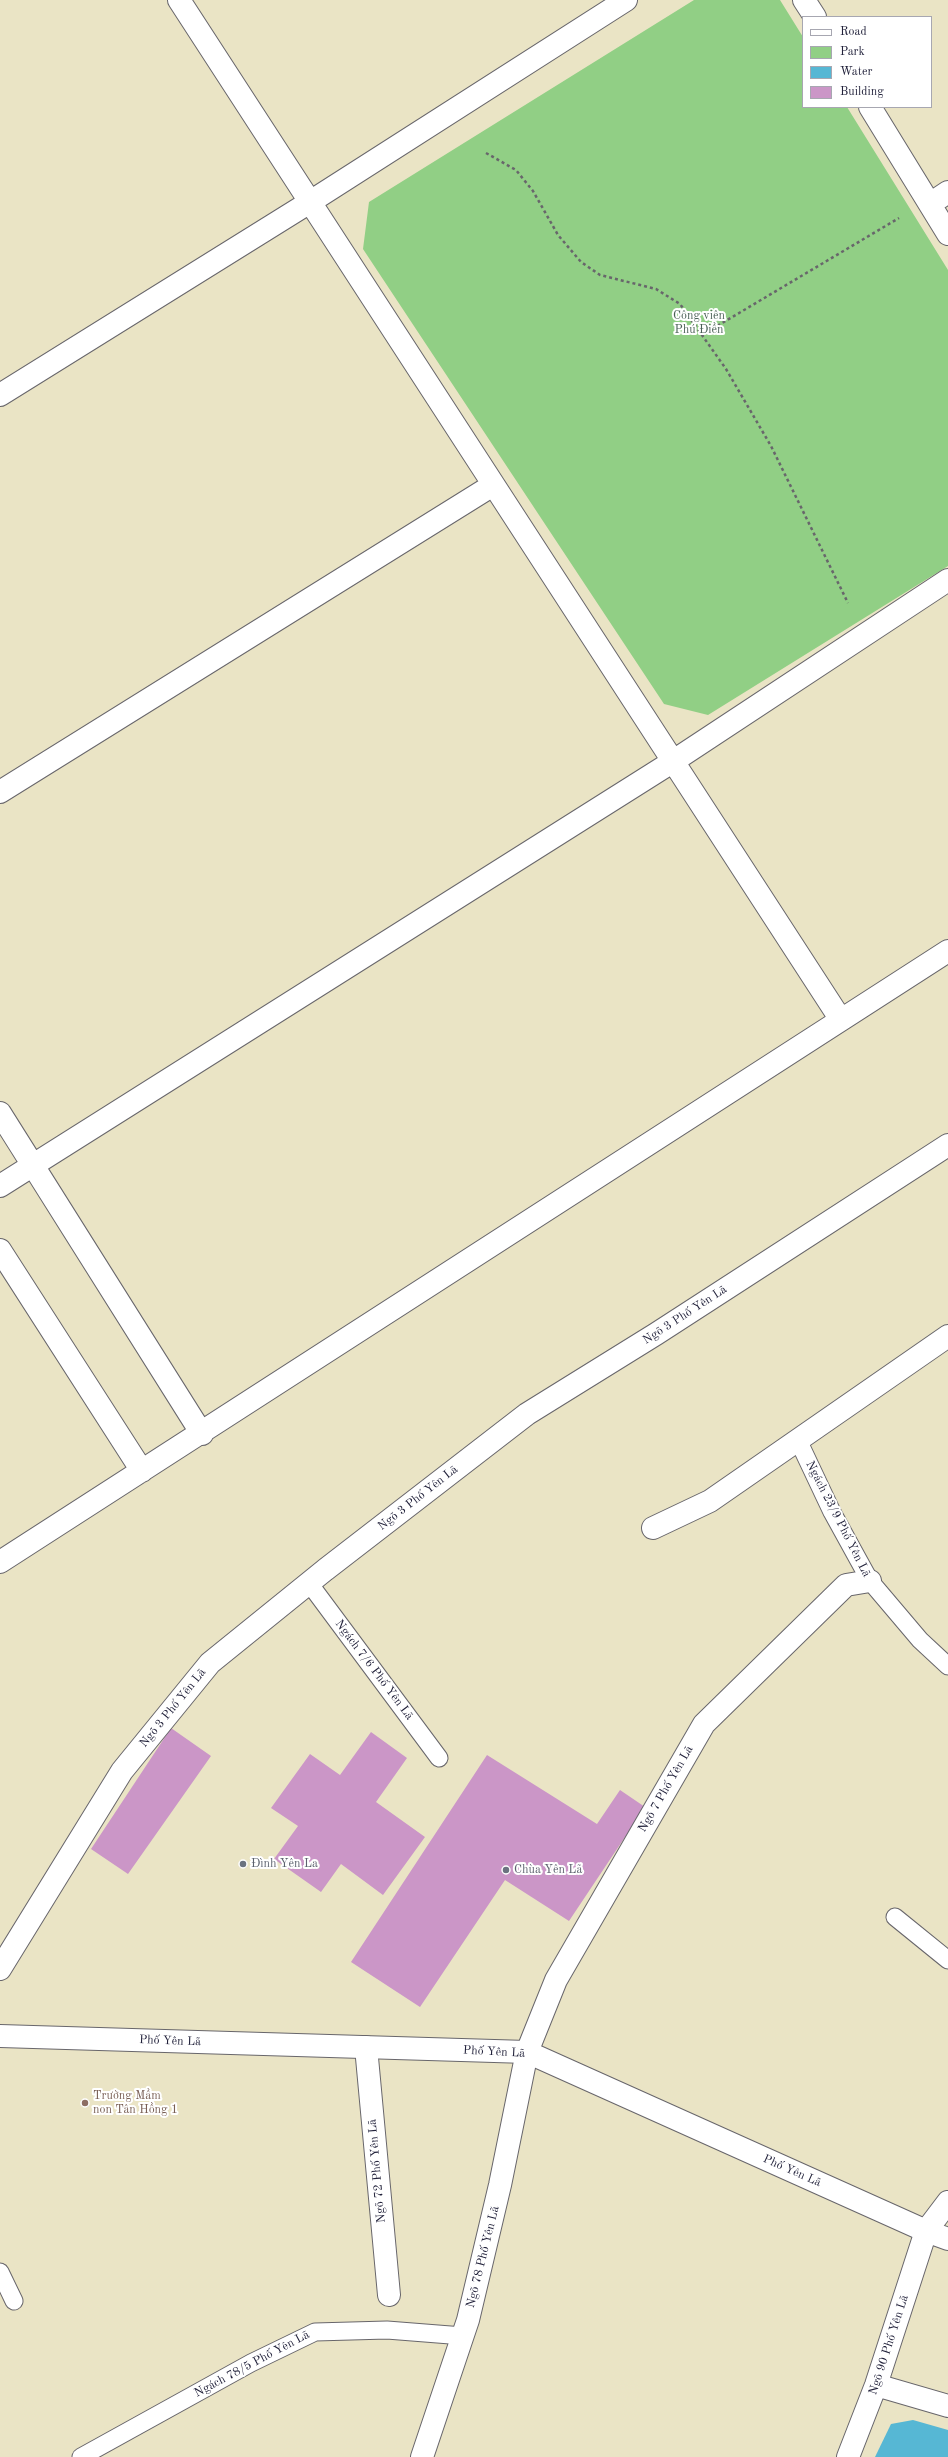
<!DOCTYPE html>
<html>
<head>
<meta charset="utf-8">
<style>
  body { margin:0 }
  #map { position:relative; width:948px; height:2457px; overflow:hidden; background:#eae4c5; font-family:"Old Standard TT",serif }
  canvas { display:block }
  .legend { position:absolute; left:802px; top:16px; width:130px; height:92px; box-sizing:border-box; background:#fff; border:1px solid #a7a7b1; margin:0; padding:5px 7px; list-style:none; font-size:12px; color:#22223b }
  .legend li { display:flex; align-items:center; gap:8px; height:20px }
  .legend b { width:20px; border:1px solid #a7a7b1 }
</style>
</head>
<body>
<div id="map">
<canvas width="948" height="2457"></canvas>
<ul class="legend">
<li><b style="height:5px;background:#fff"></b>Road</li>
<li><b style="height:11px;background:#91cf85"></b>Park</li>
<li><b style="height:11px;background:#56b7d4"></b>Water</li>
<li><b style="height:11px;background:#cb96c7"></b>Building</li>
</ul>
</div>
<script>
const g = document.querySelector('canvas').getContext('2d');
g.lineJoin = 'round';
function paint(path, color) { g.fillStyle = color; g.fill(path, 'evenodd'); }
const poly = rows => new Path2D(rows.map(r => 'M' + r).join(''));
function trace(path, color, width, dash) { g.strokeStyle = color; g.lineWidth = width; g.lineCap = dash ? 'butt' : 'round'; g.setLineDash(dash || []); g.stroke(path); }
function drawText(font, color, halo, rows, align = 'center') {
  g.font = font + ' "Old Standard TT",serif'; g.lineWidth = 4; g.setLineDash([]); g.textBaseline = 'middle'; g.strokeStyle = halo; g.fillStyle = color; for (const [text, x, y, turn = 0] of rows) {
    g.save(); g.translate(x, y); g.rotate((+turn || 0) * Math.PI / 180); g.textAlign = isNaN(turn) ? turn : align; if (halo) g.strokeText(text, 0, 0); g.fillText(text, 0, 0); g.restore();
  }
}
paint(poly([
  [694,0,780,0,803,37,803,107,847,107,948,270,948,566,708,715,664,704,363,249,369,202]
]), '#91cf85');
paint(poly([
  [913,2420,948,2430,948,2457,875,2457,891,2424]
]), '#56b7d4');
paint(poly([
  [171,1728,211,1756,128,1874,91,1849],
  [371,1732,407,1758,376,1802,425,1837,383,1895,341,1864,321,1892,274,1859,298,1826,271,1808,310,1754,340,1775],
  [487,1755,597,1824,620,1790,645,1807,569,1921,505,1880,420,2007,351,1962]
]), '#cb96c7');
const lane = poly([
  [798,1440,832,1512,870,1581,920,1640,948,1666],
  [309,1583,439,1758],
  [895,1917,948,1960],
  [0,2272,14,2301],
  [81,2457,251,2363,315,2332,387,2330,463,2336]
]);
const street = poly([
  [179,0,841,1020],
  [804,0,815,17],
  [870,107,948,234],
  [930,204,948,192],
  [0,395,310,202,626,0],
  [0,792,493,485],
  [0,1113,202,1434],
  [0,1186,672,762,948,580],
  [0,1250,142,1471],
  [653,1528,710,1501,948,1336],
  [0,1562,948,951],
  [0,1969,122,1771,210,1663,325,1570,527,1414,656,1334,948,1145],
  [366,2047,389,2295],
  [876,2385,948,2406],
  [422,2457,468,2320,500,2185,527,2052,556,1980,704,1724,846,1585,870,1581],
  [848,2457,876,2385,926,2231,948,2202]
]);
const secondary = poly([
  [0,2036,527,2052,926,2231,948,2239]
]);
trace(lane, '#68666b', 19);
trace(street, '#68666b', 24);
trace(secondary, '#68666b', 24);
trace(poly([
  [486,153,516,170,533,191,558,235,581,262,600,275,656,289,680,304,726,369,771,446,848,603],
  [702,335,899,218]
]), '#68666b', 2.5, [3, 3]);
trace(lane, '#fff', 17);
trace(street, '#fff', 22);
trace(secondary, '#fff', 22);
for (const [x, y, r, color] of [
  [243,1864,4,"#6b7280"],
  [506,1870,4,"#6b7280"],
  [85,2103,4,"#8d6e63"]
]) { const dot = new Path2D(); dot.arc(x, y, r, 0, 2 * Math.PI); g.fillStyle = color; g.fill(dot); trace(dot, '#fff', 1.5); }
drawText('12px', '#495f55', '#fff', [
  ["Công viên",699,316],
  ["Phú Điền",699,330]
]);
drawText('12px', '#22223b', '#fff', [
  ["Ngõ 3 Phố Yên Lã",685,1315,-33],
  ["Ngõ 3 Phố Yên Lã",418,1498,-38],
  ["Ngách 23/9 Phố Yên Lã",838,1519,63],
  ["Ngách 7/6 Phố Yên Lã",374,1670,53],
  ["Ngõ 3 Phố Yên Lã",173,1708,-51],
  ["Ngõ 7 Phố Yên Lã",666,1789,-60],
  ["Phố Yên Lã",170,2041,2],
  ["Phố Yên Lã",494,2052,3],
  ["Ngõ 72 Phố Yên Lã",377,2171,-95],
  ["Phố Yên Lã",792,2171,24],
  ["Ngõ 78 Phố Yên Lã",483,2257,-76],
  ["Ngõ 90 Phố Yên Lã",889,2345,-72],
  ["Ngách 78/5 Phố Yên Lã",252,2364,-28]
]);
drawText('12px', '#5b616d', '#fff', [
  ["Đình Yên La",251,1864],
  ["Chùa Yên Lã",514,1870]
], 'left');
drawText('12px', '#785e54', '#fff', [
  ["Trường Mầm",93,2096],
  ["non Tân Hồng 1",93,2110]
], 'left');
</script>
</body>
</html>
